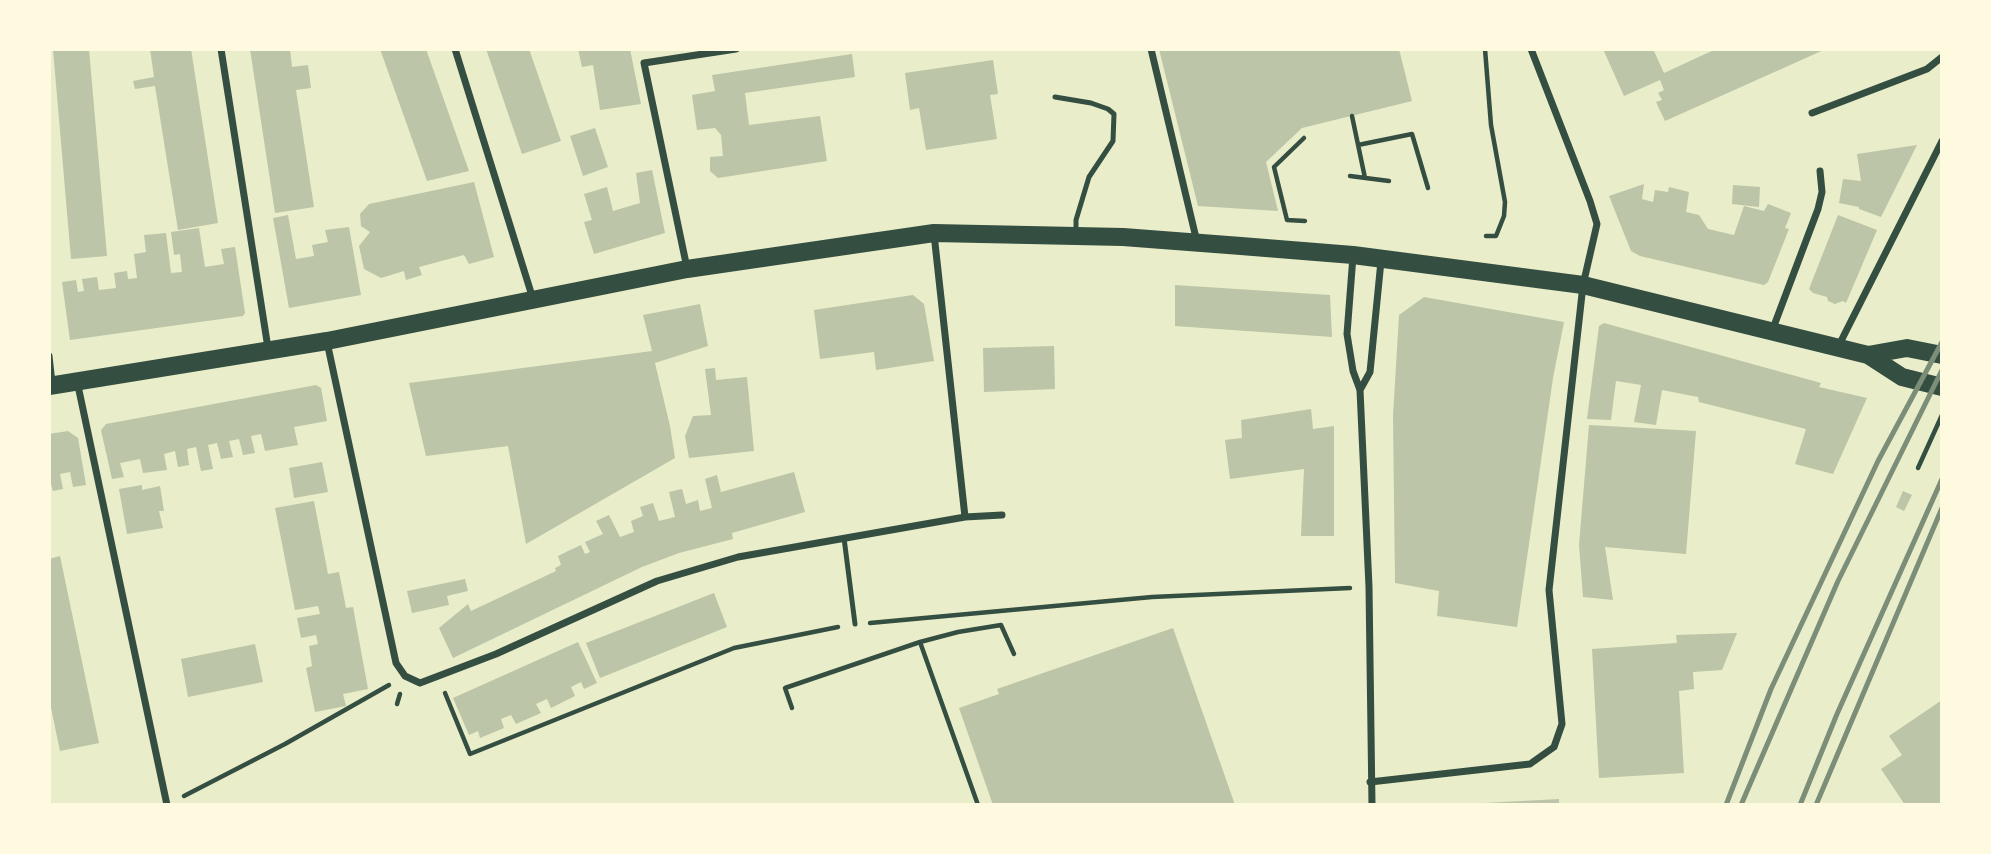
<!DOCTYPE html>
<html>
<head>
<meta charset="utf-8">
<style>
  body { margin:0 }
  #map { position:relative; width:1991px; height:854px; overflow:hidden; background:#e9edc9; font-family:"Libre Baskerville",serif }
  canvas { display:block }
  .frame { position:absolute; inset:0; border:51px solid #fefae0; pointer-events:none }
</style>
</head>
<body>
<div id="map">
<canvas width="1991" height="854"></canvas>
<div class="frame"></div>
</div>
<script>
const g = document.querySelector('canvas').getContext('2d');
g.lineJoin = 'round';
function paint(path, color) { g.fillStyle = color; g.fill(path, 'evenodd'); }
const poly = rows => new Path2D(rows.map(r => 'M' + r).join(''));
function trace(path, color, width, dash) { g.strokeStyle = color; g.lineWidth = width; g.lineCap = dash ? 'butt' : 'round'; g.setLineDash(dash || []); g.stroke(path); }
paint(poly([
  [53,49,89,49,107,256,71,259],
  [150,49,191,49,218,223,178,230,155,86,135,89,133,81,154,77],
  [250,49,290,49,292,67,308,65,311,88,296,90,314,207,275,213],
  [380,49,426,49,469,171,427,181],
  [486,49,529,49,561,141,522,154],
  [578,49,630,49,641,104,600,110,593,65,582,67],
  [1159,49,1399,49,1412,101,1302,128,1266,162,1278,211,1198,206],
  [1603,49,1653,49,1664,73,1716,49,1826,49,1665,121,1656,102,1662,100,1658,93,1664,90,1660,80,1624,96],
  [852,54,855,77,745,93,749,125,820,116,827,161,718,178,710,171,710,157,723,156,721,135,715,128,697,130,692,95,715,91,712,75],
  [993,60,998,94,990,95,997,139,926,150,919,108,910,110,905,73],
  [595,128,608,167,583,176,570,136],
  [1917,145,1881,217,1859,209,1859,207,1839,203,1843,179,1861,181,1857,154],
  [652,170,665,233,594,254,584,222,592,220,584,194,607,187,613,211,640,203,636,173],
  [474,182,494,257,469,264,464,255,419,267,422,275,406,280,404,271,381,278,364,269,359,246,370,232,361,226,360,214,369,204],
  [1644,184,1642,199,1653,202,1655,190,1668,192,1669,187,1689,192,1686,212,1699,215,1708,229,1734,235,1744,206,1764,211,1768,204,1791,213,1785,228,1789,229,1768,282,1764,285,1721,275,1640,256,1631,251,1609,196],
  [1733,185,1760,187,1759,207,1732,204],
  [288,215,296,259,314,256,312,245,328,242,325,230,349,227,361,295,289,308,273,218],
  [1838,215,1877,230,1846,303,1843,301,1835,304,1828,301,1827,297,1813,293,1809,289],
  [199,228,205,267,224,264,221,249,235,247,245,313,243,316,70,340,62,282,76,280,78,292,84,291,82,279,97,277,99,290,116,288,114,273,127,271,128,279,137,278,134,254,146,252,144,235,166,233,171,273,182,272,180,254,174,255,171,232],
  [1175,285,1330,295,1332,337,1175,326],
  [913,295,924,304,934,361,876,370,874,352,820,359,814,310],
  [1424,297,1564,322,1553,378,1517,627,1437,616,1439,591,1395,583,1393,416,1399,315],
  [700,304,708,346,655,363,670,426,675,458,526,544,508,446,426,456,409,383,652,351,643,315],
  [1604,323,1821,383,1819,387,1867,398,1833,474,1795,464,1806,429,1699,402,1698,397,1662,390,1656,425,1634,422,1641,385,1616,381,1611,420,1587,419,1599,326],
  [1054,346,1055,389,984,392,983,348],
  [715,368,716,380,747,377,754,451,689,458,685,436,693,416,711,415,705,369],
  [316,385,321,388,327,421,294,427,298,445,265,451,261,434,251,436,255,453,243,455,239,439,229,441,233,457,221,459,217,443,208,445,213,469,201,471,196,447,187,449,189,465,178,467,175,451,164,454,167,470,143,473,140,459,120,463,124,477,112,479,101,430,106,424],
  [1311,409,1313,429,1334,426,1334,536,1301,536,1304,469,1230,479,1225,440,1242,438,1241,420],
  [1589,425,1696,431,1686,554,1605,547,1613,600,1583,597,1579,545],
  [68,431,78,438,86,485,73,487,70,472,60,474,63,489,53,491,49,478,49,434],
  [322,462,328,492,294,498,289,468],
  [794,472,805,512,732,533,733,539,679,553,642,567,453,658,439,628,468,604,471,611,556,571,555,568,561,565,558,556,568,551,581,545,585,554,590,552,585,542,603,534,596,521,609,515,620,537,634,532,631,521,643,516,640,507,653,503,659,521,675,517,669,492,682,489,686,504,698,500,700,511,712,508,705,479,717,475,721,492],
  [142,485,142,490,160,486,164,511,159,511,163,528,127,534,119,489],
  [1903,491,1912,495,1904,511,1896,507],
  [314,501,328,574,339,572,346,608,353,607,368,689,343,694,346,706,315,712,306,668,312,666,309,646,318,644,316,635,301,638,297,618,320,614,318,606,295,610,275,508],
  [60,556,99,743,60,751,49,698,49,559],
  [465,579,468,591,447,596,449,605,412,613,407,591],
  [714,593,727,627,600,678,586,643],
  [1173,628,1235,805,993,805,959,708,999,694,997,689],
  [1737,633,1722,670,1693,672,1694,689,1679,691,1684,773,1599,778,1592,649,1677,643,1676,635],
  [578,642,597,683,584,689,581,682,571,687,575,696,551,708,547,699,536,704,541,713,516,724,511,715,501,719,504,728,480,738,478,731,469,735,453,698],
  [255,644,263,682,188,697,181,659],
  [1942,700,1942,805,1905,805,1881,769,1902,755,1889,736],
  [1559,799,1559,805,1484,805,1484,803]
]), '#bcc5a7');
trace(poly([
  [1485,49,1491,125,1505,202,1504,216,1496,236,1486,236],
  [1352,116,1365,178],
  [1304,138,1274,167,1287,220,1305,221],
  [1358,145,1412,134,1428,188],
  [1350,176,1389,181],
  [1918,468,1942,415],
  [870,623,1152,597,1350,588],
  [920,642,978,805],
  [445,693,470,754,734,648,838,627],
  [397,704,400,694],
  [792,708,785,688,920,642,958,632,1001,625,1014,654],
  [184,796,285,744,389,685]
]), '#344e41', 4.5);
trace(poly([
  [1055,97,1091,103,1108,109,1114,114,1113,141,1089,177,1076,220,1076,232],
  [844,538,855,624]
]), '#344e41', 5);
trace(poly([
  [221,49,268,348],
  [455,49,533,299],
  [1151,49,1197,242],
  [1812,113,1927,69,1942,57],
  [934,234,965,517],
  [1353,256,1347,334,1353,371,1360,390,1369,587,1372,805],
  [687,268,644,63,736,49],
  [1772,331,1818,209,1822,192,1820,171],
  [327,342,396,663,405,676,420,683,496,654,657,581,738,557,965,517,1002,515],
  [1838,347,1942,141],
  [49,356,52,383],
  [77,381,167,805],
  [1360,390,1370,372,1381,261],
  [1370,782,1530,764,1554,747,1562,724,1549,590,1583,285,1597,224,1590,201,1531,49]
]), '#344e41', 7);
trace(poly([
  [1868,355,1907,348,1942,355],
  [49,386,327,341,687,269,934,233,1123,237,1241,246,1353,255,1583,285,1868,355,1902,377,1942,387]
]), '#344e41', 18);
trace(poly([
  [1726,805,1771,689,1878,461,1942,342],
  [1741,805,1838,581,1942,370],
  [1800,805,1837,714,1942,479],
  [1816,805,1942,508]
]), '#7c8e77', 5);
</script>
</body>
</html>
